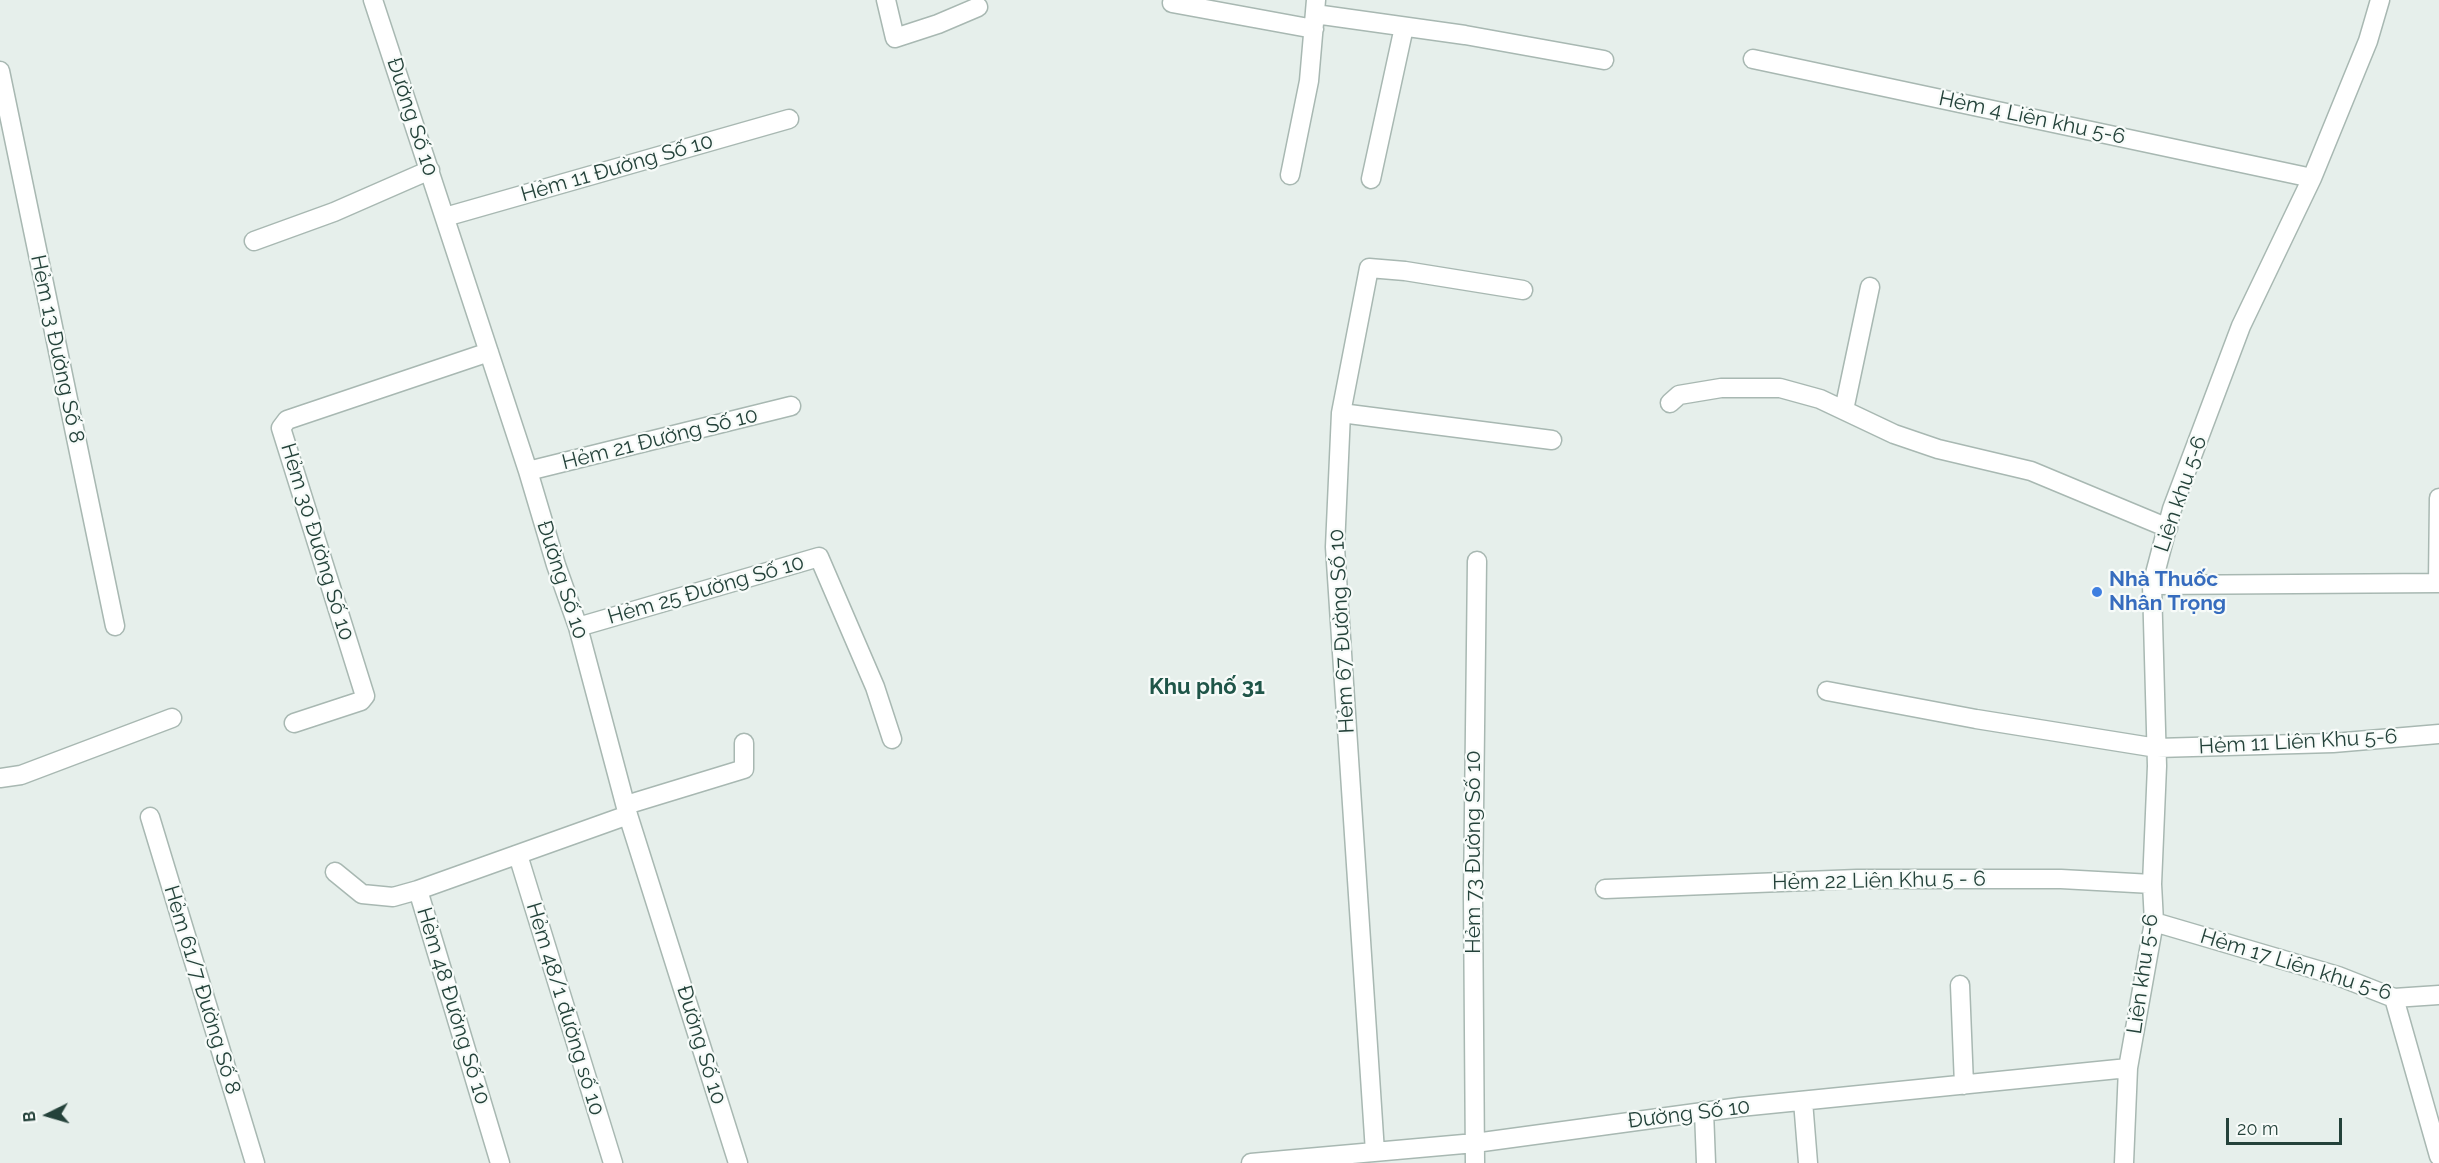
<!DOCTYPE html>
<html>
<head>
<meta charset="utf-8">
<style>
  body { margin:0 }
  #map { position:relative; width:2439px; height:1163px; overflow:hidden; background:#e6efeb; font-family:Raleway,sans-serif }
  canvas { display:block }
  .north { position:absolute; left:18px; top:1085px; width:60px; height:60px; -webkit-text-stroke:4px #f7fbf9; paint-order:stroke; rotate:265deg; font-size:16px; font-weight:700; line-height:24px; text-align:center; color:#24423a }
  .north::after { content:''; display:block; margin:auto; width:21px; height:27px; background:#24423a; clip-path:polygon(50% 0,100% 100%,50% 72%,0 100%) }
  .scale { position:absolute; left:2226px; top:1118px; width:116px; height:27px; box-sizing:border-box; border:3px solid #24423a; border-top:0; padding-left:8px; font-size:18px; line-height:21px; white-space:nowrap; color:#24423a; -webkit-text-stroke:4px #f7fbf9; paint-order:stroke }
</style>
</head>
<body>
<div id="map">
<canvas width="2439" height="1163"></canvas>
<div class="north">B</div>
<div class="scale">20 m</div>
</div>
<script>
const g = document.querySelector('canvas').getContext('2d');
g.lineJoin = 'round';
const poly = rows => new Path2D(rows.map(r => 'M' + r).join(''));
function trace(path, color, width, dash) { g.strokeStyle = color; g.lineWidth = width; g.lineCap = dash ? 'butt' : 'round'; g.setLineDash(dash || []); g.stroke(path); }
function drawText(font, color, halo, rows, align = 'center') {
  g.font = font + ' Raleway,sans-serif'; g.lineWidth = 4.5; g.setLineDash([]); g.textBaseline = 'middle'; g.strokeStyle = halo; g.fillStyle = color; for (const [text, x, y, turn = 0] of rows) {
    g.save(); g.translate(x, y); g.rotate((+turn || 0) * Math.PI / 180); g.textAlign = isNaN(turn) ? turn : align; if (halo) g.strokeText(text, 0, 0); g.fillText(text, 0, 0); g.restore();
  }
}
const minor = poly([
  [373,0,528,471,556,565,578,627,628,815,738,1163],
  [886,0,895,38,938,24,978,7],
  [1172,3,1314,29],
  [1315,14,1465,35,1604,60],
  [1753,59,2312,178],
  [0,71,115,626],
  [1290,175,1309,81,1316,0],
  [1371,179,1404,27],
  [445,217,789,119],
  [254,241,334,212,430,170],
  [1670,403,1679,395,1721,388,1780,388,1820,399,1894,434,1938,449,2031,471,2168,528],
  [1844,410,1870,287],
  [1341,413,1552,440],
  [528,471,791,406],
  [2438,583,2439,498],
  [2152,585,2439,583],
  [578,627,819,557,875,687,892,739],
  [1827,691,1976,719,2157,748,2333,743,2439,734],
  [294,723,361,701,365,696,281,428,287,420,489,352],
  [0,778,21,775,172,718],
  [626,805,744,769,744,743],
  [150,817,255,1163],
  [518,855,613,1163],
  [335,872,362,894,393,897,418,890],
  [1605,889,1857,879,2061,879,2152,884],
  [2154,922,2338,976,2394,998,2439,995],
  [1960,985,1964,1085],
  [2394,998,2439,1156],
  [1803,1101,1808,1163],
  [1704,1111,1706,1163],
  [1375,1152,1335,547,1341,413,1369,268,1405,271,1523,290],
  [500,1163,418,890,628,815],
  [1251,1163,1475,1143,1740,1107,2128,1068],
  [1475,1163,1473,896,1477,561],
  [2124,1163,2128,1068,2154,922,2152,884,2157,766,2152,585,2172,509,2241,326,2312,178,2368,41,2380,0]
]);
trace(minor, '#a8b8b2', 21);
trace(minor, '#fff', 18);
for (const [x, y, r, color] of [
  [2097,592,6,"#3f7fe0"]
]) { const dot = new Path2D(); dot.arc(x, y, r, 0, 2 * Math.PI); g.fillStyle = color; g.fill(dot); trace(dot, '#f7fbf9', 2); }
drawText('21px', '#24423a', '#f7fbf9', [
  ["Đường Số 10",412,117,72],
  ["Hẻm 4 Liên khu 5-6",2032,118,12],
  ["Hẻm 11 Đường Số 10",617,168,-16],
  ["Hẻm 13 Đường Số 8",57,349,78],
  ["Hẻm 21 Đường Số 10",660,439,-14],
  ["Liên khu 5-6",2181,494,-71],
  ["Hẻm 30 Đường Số 10",317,542,73],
  ["Đường Số 10",562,580,72],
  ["Hẻm 25 Đường Số 10",706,590,-16],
  ["Hẻm 67 Đường Số 10",1342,631,-93],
  ["Hẻm 11 Liên Khu 5-6",2298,742,-3],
  ["Hẻm 73 Đường Số 10",1474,852,-90],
  ["Hẻm 22 Liên Khu 5 - 6",1879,881,-1],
  ["Hẻm 17 Liên khu 5-6",2296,965,17],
  ["Liên khu 5-6",2143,974,-82],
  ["Hẻm 61/7 Đường Số 8",202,990,73],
  ["Hẻm 48 Đường Số 10",453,1006,73],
  ["Hẻm 48/1 đường số 10",565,1009,73],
  ["Đường Số 10",701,1045,73],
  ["Đường Số 10",1689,1114,-7]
]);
drawText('bold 21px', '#366cbe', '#f7fbf9', [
  ["Nhà Thuốc",2109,580],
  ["Nhân Trọng",2109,604]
], 'left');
drawText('bold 22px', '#1f5548', '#f7fbf9', [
  ["Khu phố 31",1207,687]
]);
</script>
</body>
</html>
